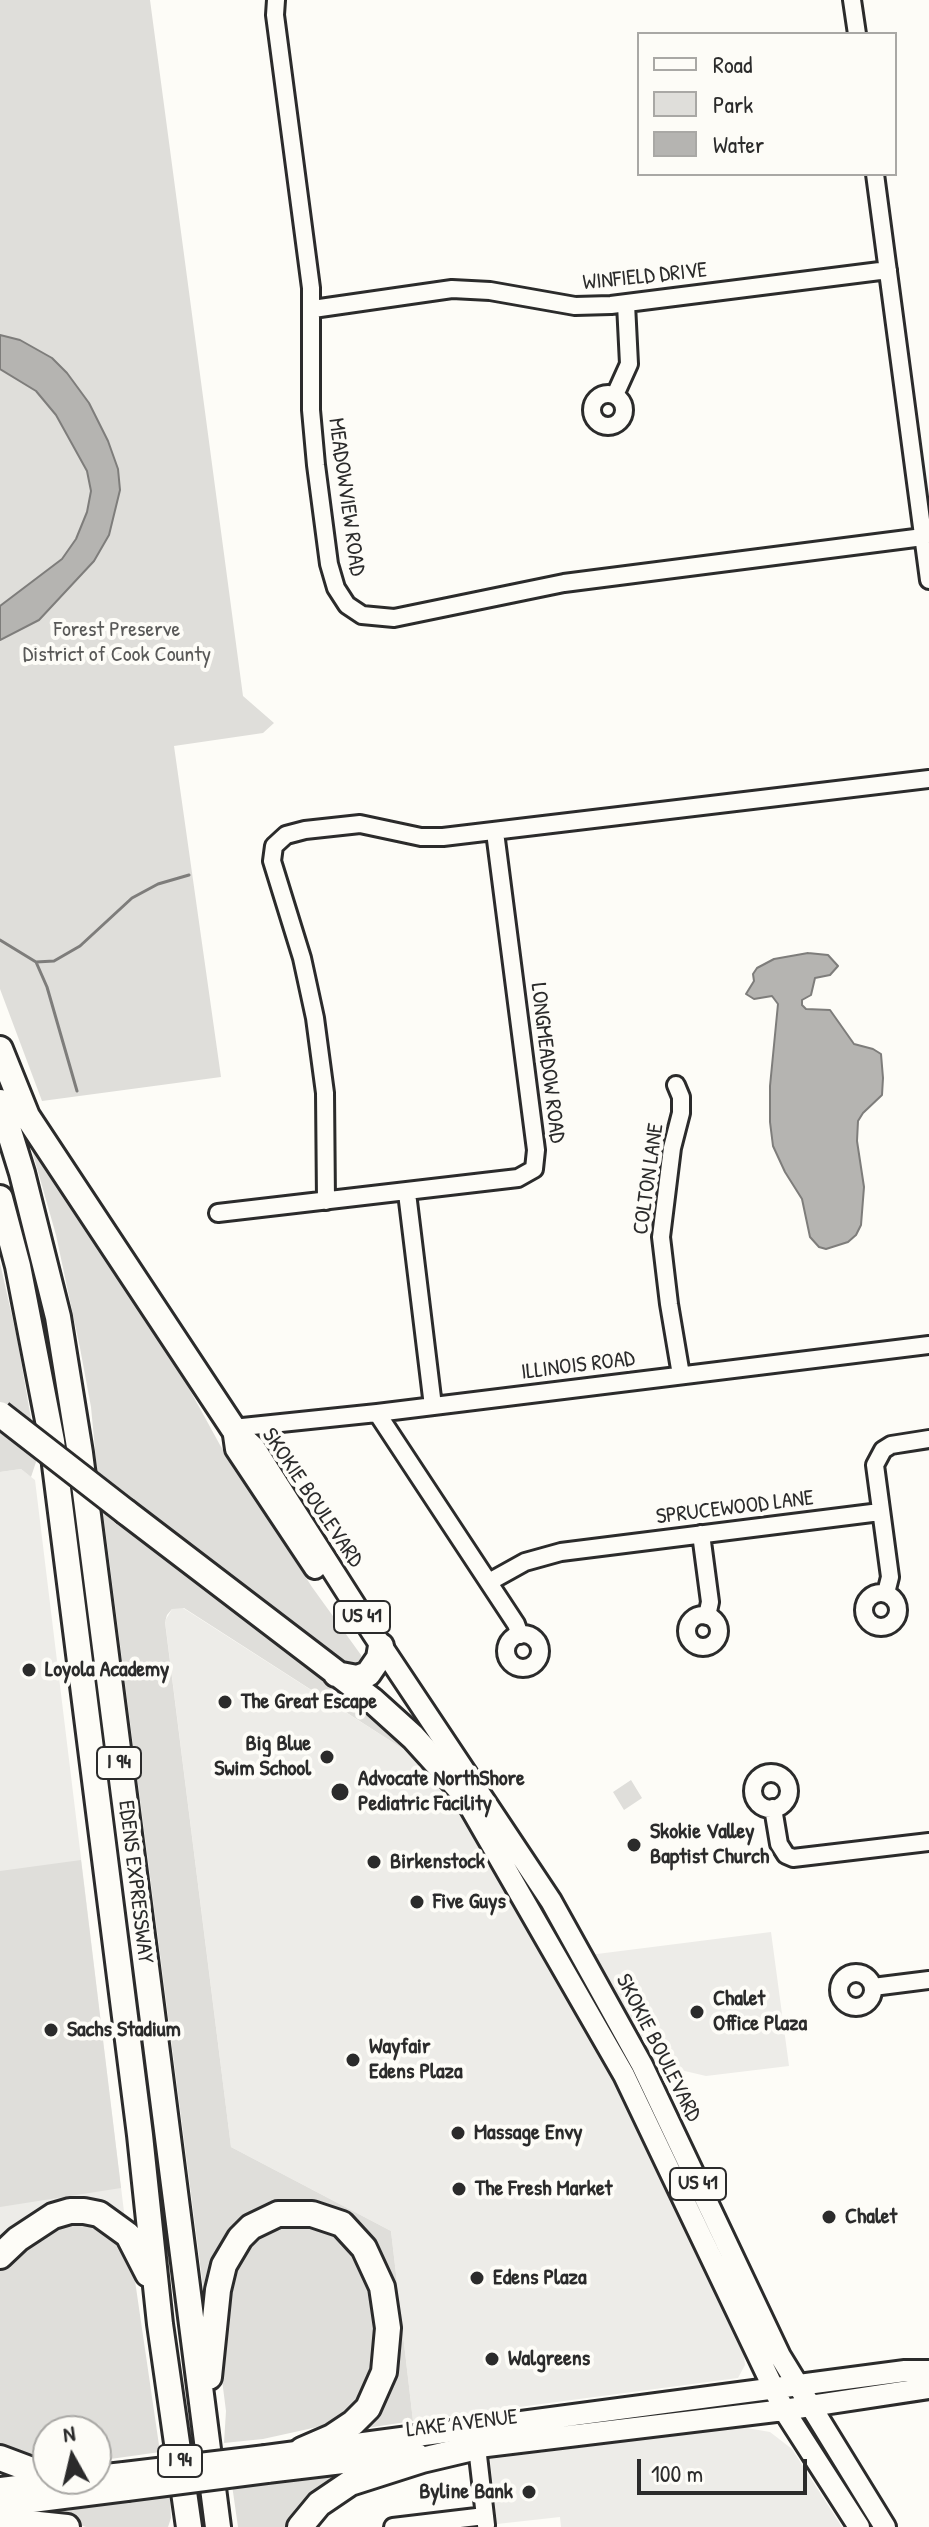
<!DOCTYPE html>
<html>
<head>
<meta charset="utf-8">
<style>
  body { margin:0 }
  #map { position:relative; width:929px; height:2527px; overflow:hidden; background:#fdfcf7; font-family:"Patrick Hand",sans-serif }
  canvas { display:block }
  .legend { position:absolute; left:637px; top:32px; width:260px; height:144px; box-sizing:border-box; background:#fdfcf7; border:2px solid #a9a8a5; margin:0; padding:10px 14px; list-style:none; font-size:24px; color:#2b2b2b }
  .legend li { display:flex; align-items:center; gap:16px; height:40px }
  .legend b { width:40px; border:2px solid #a9a8a5 }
  .north { position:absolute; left:32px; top:2415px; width:80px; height:80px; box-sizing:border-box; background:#fdfcf7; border:2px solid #a9a8a5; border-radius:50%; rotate:352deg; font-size:22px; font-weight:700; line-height:32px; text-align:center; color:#2b2b2b }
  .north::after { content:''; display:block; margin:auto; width:28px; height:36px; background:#2b2b2b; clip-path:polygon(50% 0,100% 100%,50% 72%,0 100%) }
  .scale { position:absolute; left:637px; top:2459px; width:170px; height:36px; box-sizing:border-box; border:4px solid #2b2b2b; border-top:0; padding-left:10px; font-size:24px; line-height:28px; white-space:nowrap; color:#2b2b2b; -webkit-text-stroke:6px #fdfcf7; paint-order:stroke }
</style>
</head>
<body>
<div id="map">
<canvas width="929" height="2527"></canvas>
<ul class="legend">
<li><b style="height:10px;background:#fdfcf7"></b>Road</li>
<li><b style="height:22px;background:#dfdeda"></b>Park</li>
<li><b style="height:22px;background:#b5b4b1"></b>Water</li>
</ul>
<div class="north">N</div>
<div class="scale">100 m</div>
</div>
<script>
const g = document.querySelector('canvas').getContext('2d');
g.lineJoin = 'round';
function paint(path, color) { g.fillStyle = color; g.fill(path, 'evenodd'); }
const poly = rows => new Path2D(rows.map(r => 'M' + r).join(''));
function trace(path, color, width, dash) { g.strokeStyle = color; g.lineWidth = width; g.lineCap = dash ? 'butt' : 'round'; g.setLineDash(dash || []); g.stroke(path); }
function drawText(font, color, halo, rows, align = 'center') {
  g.font = font + ' "Patrick Hand",sans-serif'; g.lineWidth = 8; g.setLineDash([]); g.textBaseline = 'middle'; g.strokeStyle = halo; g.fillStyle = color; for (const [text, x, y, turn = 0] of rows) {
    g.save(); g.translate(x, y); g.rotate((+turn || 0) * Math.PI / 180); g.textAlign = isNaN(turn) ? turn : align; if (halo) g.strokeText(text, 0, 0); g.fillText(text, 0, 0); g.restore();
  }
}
paint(poly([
  [21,1469,35,1480,125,2220,0,2242,0,1472],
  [177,1607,183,1608,428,1765,537,1934,645,2138,744,2356,745,2365,738,2378,413,2421,391,2231,231,2147,165,1621,172,1609],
  [771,1932,789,2066,706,2076,672,2068,655,2077,589,1955],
  [741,2427,770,2432,792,2449,842,2527,561,2527,560,2517,497,2524,490,2459]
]), '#edece8');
paint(poly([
  [0,0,150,0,243,696,274,723,263,733,174,746,221,1077,42,1101,0,989],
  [38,1144,164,1343,220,1445,312,1587,361,1655,364,1665,349,1668,98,1481,91,1407,80,1348,56,1235,31,1147],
  [0,1263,17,1338,33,1430,0,1404],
  [0,1425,35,1452,36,1462,31,1477,21,1469,0,1472],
  [102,1505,415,1745,428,1765,184,1608,172,1609,167,1615,165,1622,231,2147,391,2231,413,2421,360,2429,377,2407,379,2255,282,2203,211,2284,203,2287],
  [631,1780,642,1798,624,1810,613,1792],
  [81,1860,121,2188,0,2207,0,1871],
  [85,2220,114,2233,133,2267,160,2452,96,2461,96,2431,48,2431,48,2463,42,2462,0,2448,0,2269,7,2260,55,2224],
  [282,2222,325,2225,350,2244,371,2280,380,2344,363,2402,331,2424,263,2439,224,2443,226,2411,221,2372,229,2278,254,2235],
  [347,2471,291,2527,238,2527,232,2485],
  [170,2494,171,2518,168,2527,86,2527,48,2516,93,2504]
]), '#dfdeda');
const water = poly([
  [0,335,20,340,52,358,67,373,89,403,108,441,118,469,120,490,109,535,94,561,39,620,0,640,0,606,62,559,76,539,87,512,91,491,87,471,56,415,36,391,0,369,0,335],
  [808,953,828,955,838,966,830,975,815,978,811,995,802,1000,802,1005,806,1009,830,1010,854,1044,873,1049,881,1054,883,1078,882,1095,863,1113,858,1121,857,1141,864,1187,861,1225,856,1235,848,1242,826,1249,819,1247,810,1237,802,1199,785,1172,773,1146,770,1122,770,1086,778,1004,772,996,754,999,746,994,754,981,753,974,757,968,774,959,808,953]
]);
paint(water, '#b5b4b1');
trace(water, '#7e7d7b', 2);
trace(poly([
  [0,940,36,962,47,987,77,1091],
  [36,962,54,961,80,946,132,898,158,884,189,875]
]), '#7e7d7b', 3);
const minor = poly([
  [276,0,275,15,311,288,311,410,316,465,329,564,336,588,347,605,362,615,394,618,564,583,923,537],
  [852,0,857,34],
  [875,174,929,580],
  [313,309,452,289,490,291,575,306,611,305,888,270],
  '592 410a16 16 0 1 1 32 0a16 16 0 1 1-32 0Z',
  [615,395,629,364,626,304],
  [676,1085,681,1097,681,1113,672,1148,661,1237,669,1304,681,1375],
  [407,1193,433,1406],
  [326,1201,325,1093,315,1018,302,958,272,861,274,846,286,835,305,830,360,824,421,837,443,837,929,779],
  [218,1213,518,1178,534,1169,536,1150,495,832],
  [377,1413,516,1624,520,1635],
  [233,1428,377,1413,929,1345],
  [701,1534,710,1602,707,1616],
  [489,1582,525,1562,561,1552,880,1512],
  [886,1593,890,1577,875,1465,883,1450,891,1445,929,1439],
  '864 1610a17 17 0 1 1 34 0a17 17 0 1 1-34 0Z',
  '687 1631a16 16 0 1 1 32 0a16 16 0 1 1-32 0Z',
  '506 1651a17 17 0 1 1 34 0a17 17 0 1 1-34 0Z',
  '753 1791a18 18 0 1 1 36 0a18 18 0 1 1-36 0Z',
  [773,1808,779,1844,786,1855,793,1858,929,1842],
  '839 1990a17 17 0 1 1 34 0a17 17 0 1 1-34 0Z',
  [873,1987,929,1980],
  [477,2447,486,2525],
  [393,2527,485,2516]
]);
const major = poly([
  [233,1428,254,1447,372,1632,551,1901,642,2065,780,2356,885,2527],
  [233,1428,236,1449,315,1568],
  [454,1779,624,2075,784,2410,859,2527],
  [462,2449,784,2410,929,2388],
  [266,2456,814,2383,905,2371,929,2371],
  [267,2472,418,2454],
  [96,2476,124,2473],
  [0,2488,74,2479],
  [0,2506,127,2490]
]);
const highway = poly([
  [0,1049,27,1116,233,1428],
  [0,1102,22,1173,58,1317,80,1453,218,2527],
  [0,1198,18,1266,52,1441,140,2135,160,2324,189,2527],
  [126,1512,372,1700,413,1737,461,1790],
  [336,1674,357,1678,368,1674,379,1658,381,1646],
  [0,2256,18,2239,53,2216,70,2211,84,2211,99,2214,128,2235,148,2274],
  [209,2377,218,2290,224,2265,240,2238,251,2227,278,2214,312,2214,342,2224,364,2248,382,2287,388,2328,384,2372,368,2408,353,2423,332,2437,302,2450],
  [0,2458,48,2476],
  [0,2520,67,2527],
  [300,2527,319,2504,350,2483,422,2460,477,2447]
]);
trace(minor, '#2b2b2b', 22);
trace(major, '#2b2b2b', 26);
trace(highway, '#2b2b2b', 30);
trace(minor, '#fdfcf7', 16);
trace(major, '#fdfcf7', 20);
trace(highway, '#fdfcf7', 24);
const majorBridge = poly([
  [124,2473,266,2456],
  [127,2490,267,2472]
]);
const highwayBridge = poly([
  [0,1414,126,1512]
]);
trace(majorBridge, '#2b2b2b', 26, []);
trace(highwayBridge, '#2b2b2b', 30, []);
trace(majorBridge, '#fdfcf7', 20);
trace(highwayBridge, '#fdfcf7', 24);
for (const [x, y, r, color] of [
  [29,1670,8,"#2b2b2b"],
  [225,1702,8,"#2b2b2b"],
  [327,1757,8,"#2b2b2b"],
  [340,1792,10,"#2b2b2b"],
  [634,1845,8,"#2b2b2b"],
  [374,1862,8,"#2b2b2b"],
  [417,1902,8,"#2b2b2b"],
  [697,2012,8,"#2b2b2b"],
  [51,2030,8,"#2b2b2b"],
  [353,2060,8,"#2b2b2b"],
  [458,2133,8,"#2b2b2b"],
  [459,2189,8,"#2b2b2b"],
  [829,2217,8,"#2b2b2b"],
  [477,2278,8,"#2b2b2b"],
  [492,2359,8,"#2b2b2b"],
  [529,2492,8,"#2b2b2b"]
]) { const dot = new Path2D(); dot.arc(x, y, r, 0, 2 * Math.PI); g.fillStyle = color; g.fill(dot); trace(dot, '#fdfcf7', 3); }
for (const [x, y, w] of [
  [362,1617,56],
  [119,1763,44],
  [698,2184,56],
  [180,2461,44]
]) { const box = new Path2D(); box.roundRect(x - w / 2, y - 16, w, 32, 6); g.fillStyle = '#fdfcf7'; g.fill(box); trace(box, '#2b2b2b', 2); }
drawText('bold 20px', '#2b2b2b', null, [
  ["US 41",362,1617],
  ["I 94",119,1763],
  ["US 41",698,2184],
  ["I 94",180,2461]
]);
drawText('22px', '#2b2b2b', '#fdfcf7', [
  ["WINFIELD DRIVE",645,277,-6],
  ["MEADOWVIEW ROAD",346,497,82],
  ["LONGMEADOW ROAD",547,1063,83],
  ["COLTON LANE",649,1179,-82],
  ["ILLINOIS ROAD",578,1366,-7],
  ["SKOKIE BOULEVARD",312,1498,56],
  ["SPRUCEWOOD LANE",735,1508,-7],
  ["EDENS EXPRESSWAY",135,1882,83],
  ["SKOKIE BOULEVARD",658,2048,63],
  ["LAKE AVENUE",462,2424,-7]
]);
drawText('22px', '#585857', '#fdfcf7', [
  ["Forest Preserve",117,630],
  ["District of Cook County",117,655]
]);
drawText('bold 22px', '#2b2b2b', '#fdfcf7', [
  ["Loyola Academy",45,1670],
  ["The Great Escape",241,1702],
  ["Big Blue",311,1744,"right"],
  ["Swim School",311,1769,"right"],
  ["Advocate NorthShore",358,1779],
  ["Pediatric Facility",358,1804],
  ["Skokie Valley",650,1832],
  ["Baptist Church",650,1857],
  ["Birkenstock",390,1862],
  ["Five Guys",433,1902],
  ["Chalet",713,1999],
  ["Office Plaza",713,2024],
  ["Sachs Stadium",67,2030],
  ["Wayfair",369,2047],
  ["Edens Plaza",369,2072],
  ["Massage Envy",474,2133],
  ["The Fresh Market",475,2189],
  ["Chalet",845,2217],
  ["Edens Plaza",493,2278],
  ["Walgreens",508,2359],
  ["Byline Bank",513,2492,"right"]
], 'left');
</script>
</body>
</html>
